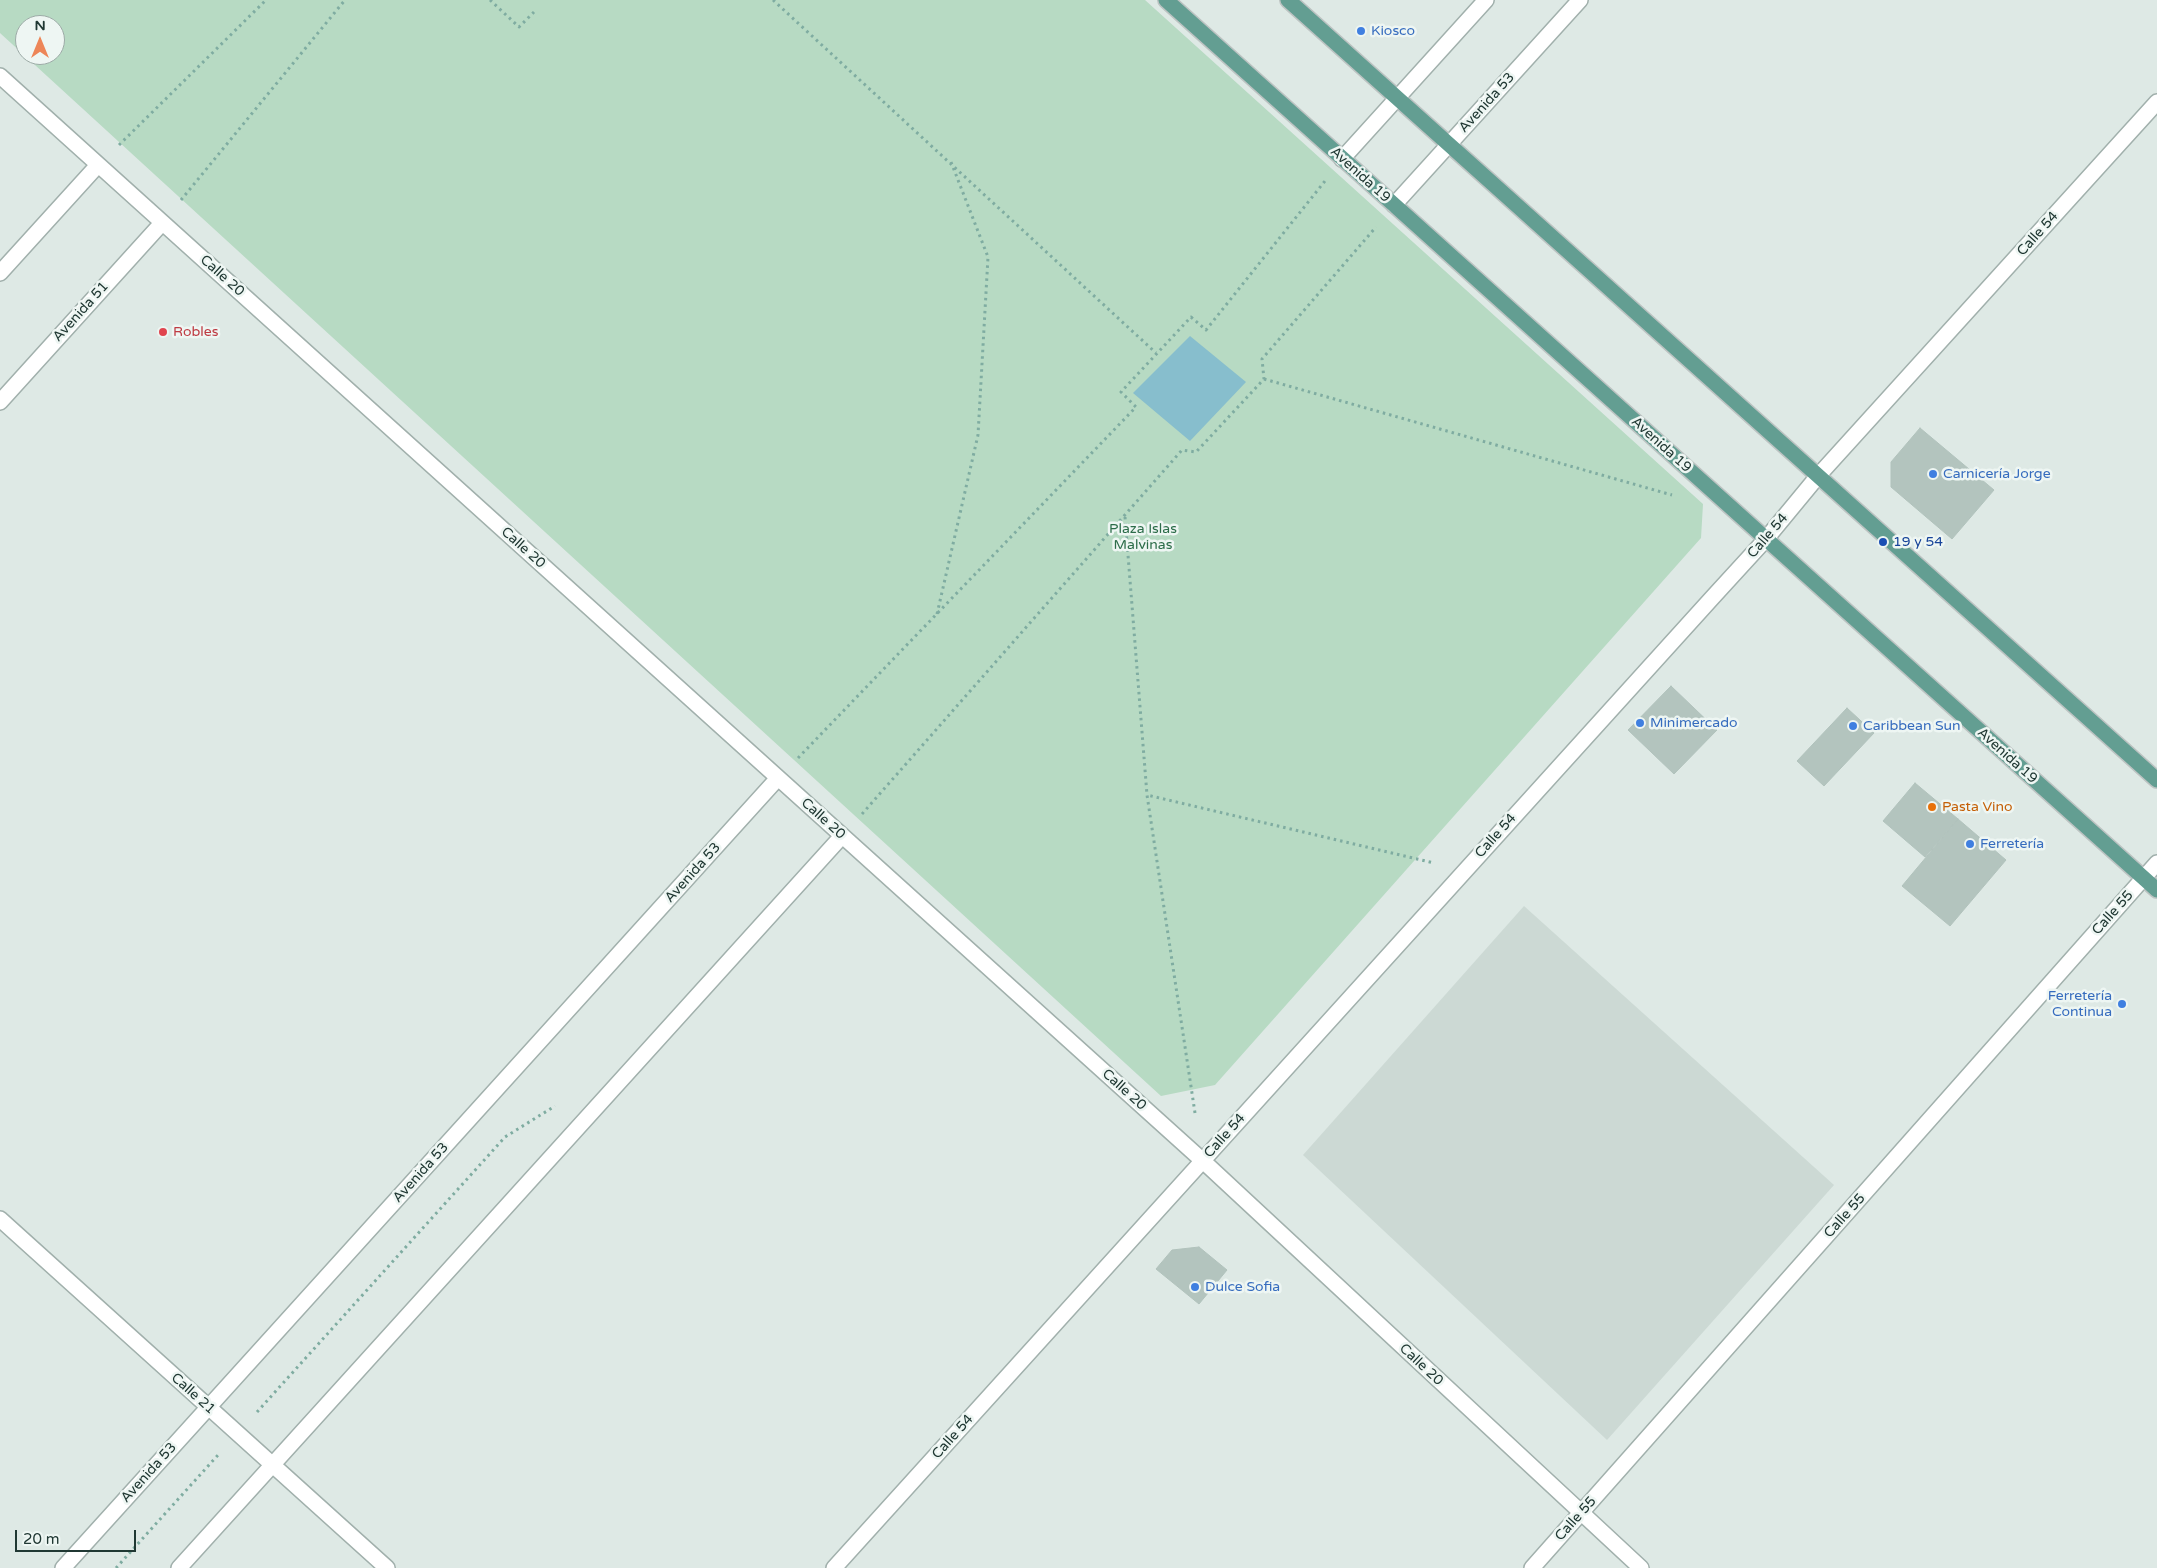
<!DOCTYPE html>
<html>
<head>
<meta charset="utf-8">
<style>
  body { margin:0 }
  #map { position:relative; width:2157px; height:1568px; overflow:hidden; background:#dee9e5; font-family:"Varela Round",sans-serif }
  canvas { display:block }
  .north { position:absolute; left:15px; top:15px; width:50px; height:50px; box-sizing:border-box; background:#eef6f3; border:1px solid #9caaa6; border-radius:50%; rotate:0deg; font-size:14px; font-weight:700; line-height:20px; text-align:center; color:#203833 }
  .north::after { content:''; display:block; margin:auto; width:18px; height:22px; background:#ed8658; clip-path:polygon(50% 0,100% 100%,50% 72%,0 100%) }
  .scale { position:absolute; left:15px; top:1530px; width:121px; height:22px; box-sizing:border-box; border:2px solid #203833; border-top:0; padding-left:6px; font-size:15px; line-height:18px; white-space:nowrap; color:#203833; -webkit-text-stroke:4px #eef6f3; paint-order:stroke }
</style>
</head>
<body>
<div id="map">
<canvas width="2157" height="1568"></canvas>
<div class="north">N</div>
<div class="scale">20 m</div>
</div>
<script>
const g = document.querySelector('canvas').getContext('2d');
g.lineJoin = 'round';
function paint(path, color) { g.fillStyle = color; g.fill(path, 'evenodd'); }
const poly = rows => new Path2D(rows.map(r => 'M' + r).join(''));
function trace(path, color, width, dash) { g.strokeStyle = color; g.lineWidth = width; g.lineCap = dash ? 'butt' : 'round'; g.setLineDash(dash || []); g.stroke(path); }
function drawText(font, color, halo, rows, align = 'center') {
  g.font = font + ' "Varela Round",sans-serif'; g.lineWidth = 5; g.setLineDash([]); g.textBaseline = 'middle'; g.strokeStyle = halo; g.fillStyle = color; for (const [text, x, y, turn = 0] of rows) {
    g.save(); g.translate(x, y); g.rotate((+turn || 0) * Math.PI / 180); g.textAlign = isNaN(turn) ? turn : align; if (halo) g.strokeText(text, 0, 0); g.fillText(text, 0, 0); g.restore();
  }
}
paint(poly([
  [1524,906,1834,1185,1607,1440,1303,1155]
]), '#ccd9d4');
paint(poly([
  [0,0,1145,0,1703,504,1701,538,1215,1085,1161,1096,0,33],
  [25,25,55,25,55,55,25,55]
]), '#b7dac3');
paint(poly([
  [1190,336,1246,382,1190,441,1133,393]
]), '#87becd');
const building = poly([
  [1920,428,1994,490,1952,539,1891,487,1891,462,1920,428],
  [1671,686,1717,730,1674,774,1628,730,1671,686],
  [1847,708,1874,733,1824,786,1797,761,1847,708],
  [1915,783,1958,819,1925,857,1883,821,1915,783],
  [1958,819,2006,860,1950,926,1902,886,1958,819],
  [1199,1247,1227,1270,1199,1304,1156,1269,1172,1250,1199,1247]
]);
paint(building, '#b3c4be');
trace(building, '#b1c2bc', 1);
const minor = poly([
  [0,76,1203,1161,1641,1568],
  [1342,159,1486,0],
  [1394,205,1580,0],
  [0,273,98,165],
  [0,402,162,223],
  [0,1219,387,1568],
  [63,1568,778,778],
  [179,1568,842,836],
  [834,1568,1712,598,1766,539,1818,476,2157,102],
  [1532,1568,2157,863]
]);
const major = poly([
  [1166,0,2157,890],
  [1288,0,2157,780]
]);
trace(minor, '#a1b0ac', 18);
trace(major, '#bcc3c2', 18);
trace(poly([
  [490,0,519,27,534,12],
  [773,0,1156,353],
  [119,145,266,0],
  [181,200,345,0],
  [1264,379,1672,495],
  [1125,517,1147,795],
  [937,614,978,435,988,257,951,162],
  [798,758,1136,407,1121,392,1191,317,1206,330,1325,181],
  [862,814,1182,450,1196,452,1264,379,1262,359,1376,227],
  [1195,1113,1147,795,1434,863],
  [257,1412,505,1137,555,1106],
  [116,1568,218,1455]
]), '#7faca1', 3, [2.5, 4]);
trace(minor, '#fff', 15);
trace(major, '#639e92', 15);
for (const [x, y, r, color] of [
  [1361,31,5,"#3f7fe0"],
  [163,332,5,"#e0444e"],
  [1933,474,5,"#3f7fe0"],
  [1883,542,5,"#1a4fb4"],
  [1640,723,5,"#3f7fe0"],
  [1853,726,5,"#3f7fe0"],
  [1932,807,5,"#e8710a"],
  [1970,844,5,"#3f7fe0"],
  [2122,1004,5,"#3f7fe0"],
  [1195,1287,5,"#3f7fe0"]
]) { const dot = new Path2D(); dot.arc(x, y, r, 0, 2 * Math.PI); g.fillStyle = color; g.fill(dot); trace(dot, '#eef6f3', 2); }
drawText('14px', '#366cbe', '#eef6f3', [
  ["Kiosco",1371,31],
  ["Carnicería Jorge",1943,474],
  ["Minimercado",1650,723],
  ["Caribbean Sun",1863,726],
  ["Ferretería",1980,844],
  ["Ferretería",2112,996,"right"],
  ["Continua",2112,1012,"right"],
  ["Dulce Sofia",1205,1287]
], 'left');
drawText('14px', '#203833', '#eef6f3', [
  ["Avenida 53",1487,103,-48],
  ["Avenida 19",1360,175,42],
  ["Calle 54",2038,234,-48],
  ["Calle 20",222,276,42],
  ["Avenida 51",81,312,-48],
  ["Avenida 19",1661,445,42],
  ["Calle 54",1768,536,-49],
  ["Calle 20",523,548,42],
  ["Avenida 19",2007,756,42],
  ["Calle 20",823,819,42],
  ["Calle 54",1496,836,-48],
  ["Avenida 53",693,873,-48],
  ["Calle 55",2113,913,-48],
  ["Calle 20",1124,1090,42],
  ["Calle 54",1225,1136,-48],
  ["Avenida 53",421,1173,-48],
  ["Calle 55",1845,1216,-48],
  ["Calle 20",1421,1365,43],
  ["Calle 21",193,1394,42],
  ["Calle 54",953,1437,-48],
  ["Avenida 53",149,1473,-48],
  ["Calle 55",1576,1519,-48]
]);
drawText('14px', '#be3a42', '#eef6f3', [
  ["Robles",173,332]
], 'left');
drawText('14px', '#2c6d49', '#eef6f3', [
  ["Plaza Islas",1143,529],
  ["Malvinas",1143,545]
]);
drawText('14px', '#164399', '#eef6f3', [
  ["19 y 54",1893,542]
], 'left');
drawText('14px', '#c56008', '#eef6f3', [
  ["Pasta Vino",1942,807]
], 'left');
</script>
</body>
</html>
